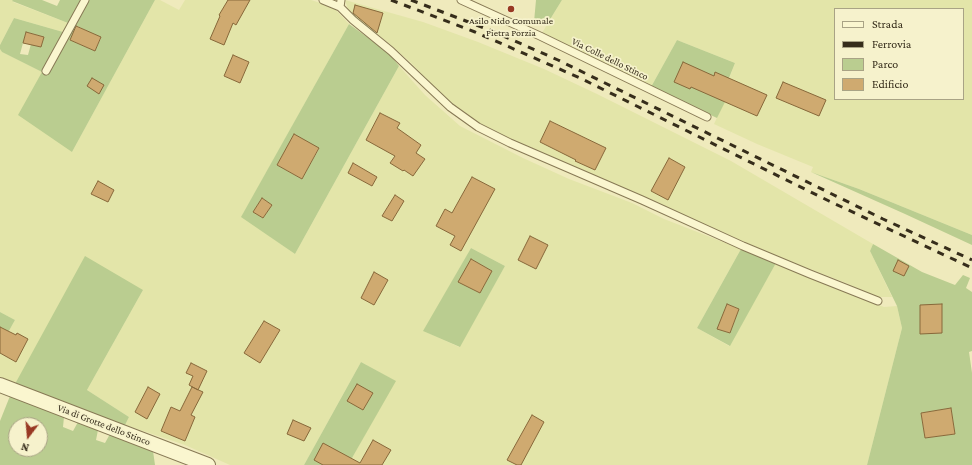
<!DOCTYPE html>
<html>
<head>
<meta charset="utf-8">
<style>
  body { margin:0 }
  #map { position:relative; width:972px; height:465px; overflow:hidden; background:#efeabc; font-family:"Crimson Pro",serif }
  canvas { display:block }
  .legend { position:absolute; left:834px; top:8px; width:130px; height:92px; box-sizing:border-box; background:#f6f2cc; border:1px solid #a9a385; margin:0; padding:5px 7px; list-style:none; font-size:12px; color:#362d1b }
  .legend li { display:flex; align-items:center; gap:8px; height:20px }
  .legend b { width:20px; border:1px solid #a9a385 }
  .north { position:absolute; left:8px; top:417px; width:40px; height:40px; box-sizing:border-box; background:#f6f2cc; border:1px solid #a9a385; border-radius:50%; rotate:196deg; font-size:11px; font-weight:700; line-height:16px; text-align:center; color:#362d1b }
  .north::after { content:''; display:block; margin:auto; width:14px; height:18px; background:#983923; clip-path:polygon(50% 0,100% 100%,50% 72%,0 100%) }
</style>
</head>
<body>
<div id="map">
<canvas width="972" height="465"></canvas>
<ul class="legend">
<li><b style="height:5px;background:#faf6cf"></b>Strada</li>
<li><b style="height:5px;background:#362d1b"></b>Ferrovia</li>
<li><b style="height:11px;background:#bacd90"></b>Parco</li>
<li><b style="height:11px;background:#cfaa70"></b>Edificio</li>
</ul>
<div class="north">N</div>
</div>
<script>
const g = document.querySelector('canvas').getContext('2d');
g.lineJoin = 'round';
function paint(path, color) { g.fillStyle = color; g.fill(path, 'evenodd'); }
const poly = rows => new Path2D(rows.map(r => 'M' + r).join(''));
function trace(path, color, width, dash) { g.strokeStyle = color; g.lineWidth = width; g.lineCap = dash ? 'butt' : 'round'; g.setLineDash(dash || []); g.stroke(path); }
function drawText(font, color, halo, rows, align = 'center') {
  g.font = font + ' "Crimson Pro",serif'; g.lineWidth = 3.5; g.setLineDash([]); g.textBaseline = 'middle'; g.strokeStyle = halo; g.fillStyle = color; for (const [text, x, y, turn = 0] of rows) {
    g.save(); g.translate(x, y); g.rotate((+turn || 0) * Math.PI / 180); g.textAlign = isNaN(turn) ? turn : align; if (halo) g.strokeText(text, 0, 0); g.fillText(text, 0, 0); g.restore();
  }
}
paint(poly([
  [0,0,13,0,13,2,68,23,63,32,14,18,0,45],
  [155,0,160,0,179,10,185,0,228,0,219,15,245,0,311,0,333,7,349,24,242,216,295,254,399,66,425,95,460,126,523,158,569,179,632,203,664,219,741,249,697,328,729,346,776,263,884,307,897,306,902,328,867,465,521,465,544,422,532,415,507,460,517,465,382,465,391,450,374,440,358,465,348,465,395,381,361,362,304,465,230,465,185,445,125,425,129,417,87,390,143,290,15,384,0,378,0,347,15,320,0,312,0,48,2,52,42,72,72,152],
  [233,55,249,62,240,83,224,76],
  [380,113,400,123,385,150,366,140],
  [408,136,421,144,416,153,425,159,413,175,404,170,403,171,390,162],
  [354,163,377,177,372,186,348,173],
  [472,177,494,189,461,251,450,245,455,236,436,226,445,209,452,213],
  [98,182,114,190,108,202,91,194],
  [395,195,404,201,392,221,382,215],
  [530,236,536,269,518,260],
  [471,248,505,266,459,347,424,331],
  [374,272,388,280,374,305,361,298],
  [264,321,280,330,260,363,244,353],
  [17,334,28,340,15,362,5,356],
  [191,363,207,371,203,380,200,379,196,388,202,392,188,396,192,387,189,385,193,376,186,373],
  [148,387,160,394,147,418,135,412],
  [171,407,194,417,185,441,161,431],
  [345,0,423,22,478,42,544,69,597,94,731,161,873,244,870,251,892,297,877,297,846,283,779,257,529,148,480,124,461,112,444,97,410,62,392,46,354,16,348,9],
  [550,121,572,131,562,153,540,142],
  [586,138,606,148,595,170,575,161],
  [669,158,685,167,667,200,651,191],
  [562,0,972,0,972,235,859,189,811,172,813,167,757,144,714,124,734,81,729,79,735,63,677,40,651,87,542,33],
  [835,9,963,9,963,99,835,99]
]), '#e3e5a9');
paint(poly([
  [13,0,42,0,57,6,60,0,81,0,68,23,12,1],
  [88,0,155,0,72,152,18,115,42,72,2,52,0,49,0,45,14,18,63,32,42,72,47,75],
  [77,26,101,38,95,51,70,40],
  [26,32,44,37,41,47,31,44,28,55,20,54],
  [536,0,562,0,546,26,540,23,536,24,534,22],
  [349,24,389,53,399,66,295,254,241,217],
  [294,135,319,149,302,179,277,165],
  [262,198,272,205,263,218,253,212],
  [677,40,735,63,729,78,725,102,717,118,651,87],
  [811,172,859,189,972,235,972,245,905,214],
  [873,244,922,272,955,285,963,275,970,278,966,288,972,292,972,351,969,352,972,373,972,465,867,465,902,328,897,306,870,251],
  [920,305,942,305,942,333,920,333],
  [951,408,955,434,925,438,921,413],
  [471,248,505,266,460,347,423,331],
  [471,259,492,271,480,293,459,282],
  [741,249,776,263,730,346,697,328],
  [727,304,739,309,730,333,718,329],
  [85,256,143,290,87,390,129,417,125,425,90,413,15,384],
  [0,312,15,320,0,347],
  [361,362,396,381,348,465,304,465],
  [373,393,363,410,348,401],
  [10,396,64,417,63,427,73,431,78,422,98,430,96,440,105,443,110,434,153,451,155,465,0,465,0,421],
  [16,425,40,425,40,449,16,449]
]), '#bacd90');
const building = poly([
  [228,0,250,0,236,25,233,23,224,45,210,39,220,16,219,15,228,0],
  [355,5,383,13,377,33,353,13,355,5],
  [76,26,101,37,95,51,70,40,76,26],
  [26,32,44,37,41,47,23,43,26,32],
  [233,55,249,62,240,83,224,76,233,55],
  [683,62,714,76,715,72,767,95,757,116,691,87,690,89,674,82,683,62],
  [92,78,104,85,99,94,87,86,92,78],
  [783,82,826,100,819,116,776,98,783,82],
  [380,113,400,123,397,128,421,145,416,153,425,159,413,176,404,170,403,171,390,163,395,156,366,140,380,113],
  [550,121,606,148,595,170,575,161,576,160,540,142,550,121],
  [294,134,319,148,302,179,277,165,294,134],
  [669,158,685,167,668,200,651,191,669,158],
  [353,163,377,177,372,186,348,173,353,163],
  [472,177,495,189,461,251,450,245,455,236,436,226,445,209,452,213,472,177],
  [98,181,114,190,108,202,91,194,98,181],
  [395,195,404,201,392,221,382,216,395,195],
  [262,198,272,205,263,218,253,212,262,198],
  [530,236,548,245,536,269,518,260,530,236],
  [471,259,492,271,480,293,458,282,471,259],
  [898,260,909,266,904,276,893,271,898,260],
  [374,272,388,280,374,305,361,298,374,272],
  [727,304,739,309,730,333,717,329,727,304],
  [942,304,942,333,920,334,920,305,942,304],
  [264,321,280,330,260,363,244,353,264,321],
  [0,327,16,335,17,333,28,339,16,362,0,353,0,327],
  [191,363,207,371,198,390,189,385,193,376,186,373,191,363],
  [357,384,373,393,363,410,347,401,357,384],
  [148,387,160,394,147,419,135,412,148,387],
  [192,387,203,392,191,415,195,417,185,441,161,431,171,407,180,411,192,387],
  [951,408,955,434,925,438,921,413,951,408],
  [532,415,544,422,521,465,517,465,507,460,532,415],
  [293,420,311,428,304,441,287,434,293,420],
  [373,440,391,450,382,465,323,465,314,460,323,443,360,463,373,440]
]);
paint(building, '#cfaa70');
trace(building, '#87683a', 1);
const lane = poly([
  [323,0,340,7],
  [341,0,340,7,353,20,391,51,450,107,478,127,510,143,642,200,743,246,810,274,878,301],
  [461,0,540,36,707,117],
  [46,71,85,0]
]);
const street = poly([
  [0,385,208,465]
]);
trace(lane, '#877955', 9);
trace(street, '#877955', 16);
trace(lane, '#faf6cf', 7);
trace(street, '#faf6cf', 14);
trace(poly([
  [391,0,475,32,580,78,829,201,972,268],
  [411,0,492,31,558,60,883,219,972,260]
]), '#362d1b', 3, [7, 7]);
for (const [x, y, r, color] of [
  [511,9,4,"#983923"]
]) { const dot = new Path2D(); dot.arc(x, y, r, 0, 2 * Math.PI); g.fillStyle = color; g.fill(dot); trace(dot, '#f6f2cc', 1.5); }
drawText('10px', '#362d1b', '#f6f2cc', [
  ["Asilo Nido Comunale",511,21],
  ["Pietra Porzia",511,33]
]);
drawText('10px', '#362d1b', '#f6f2cc', [
  ["Via Colle dello Stinco",610,59,26],
  ["Via di Grotte dello Stinco",104,425,21]
]);
</script>
</body>
</html>
